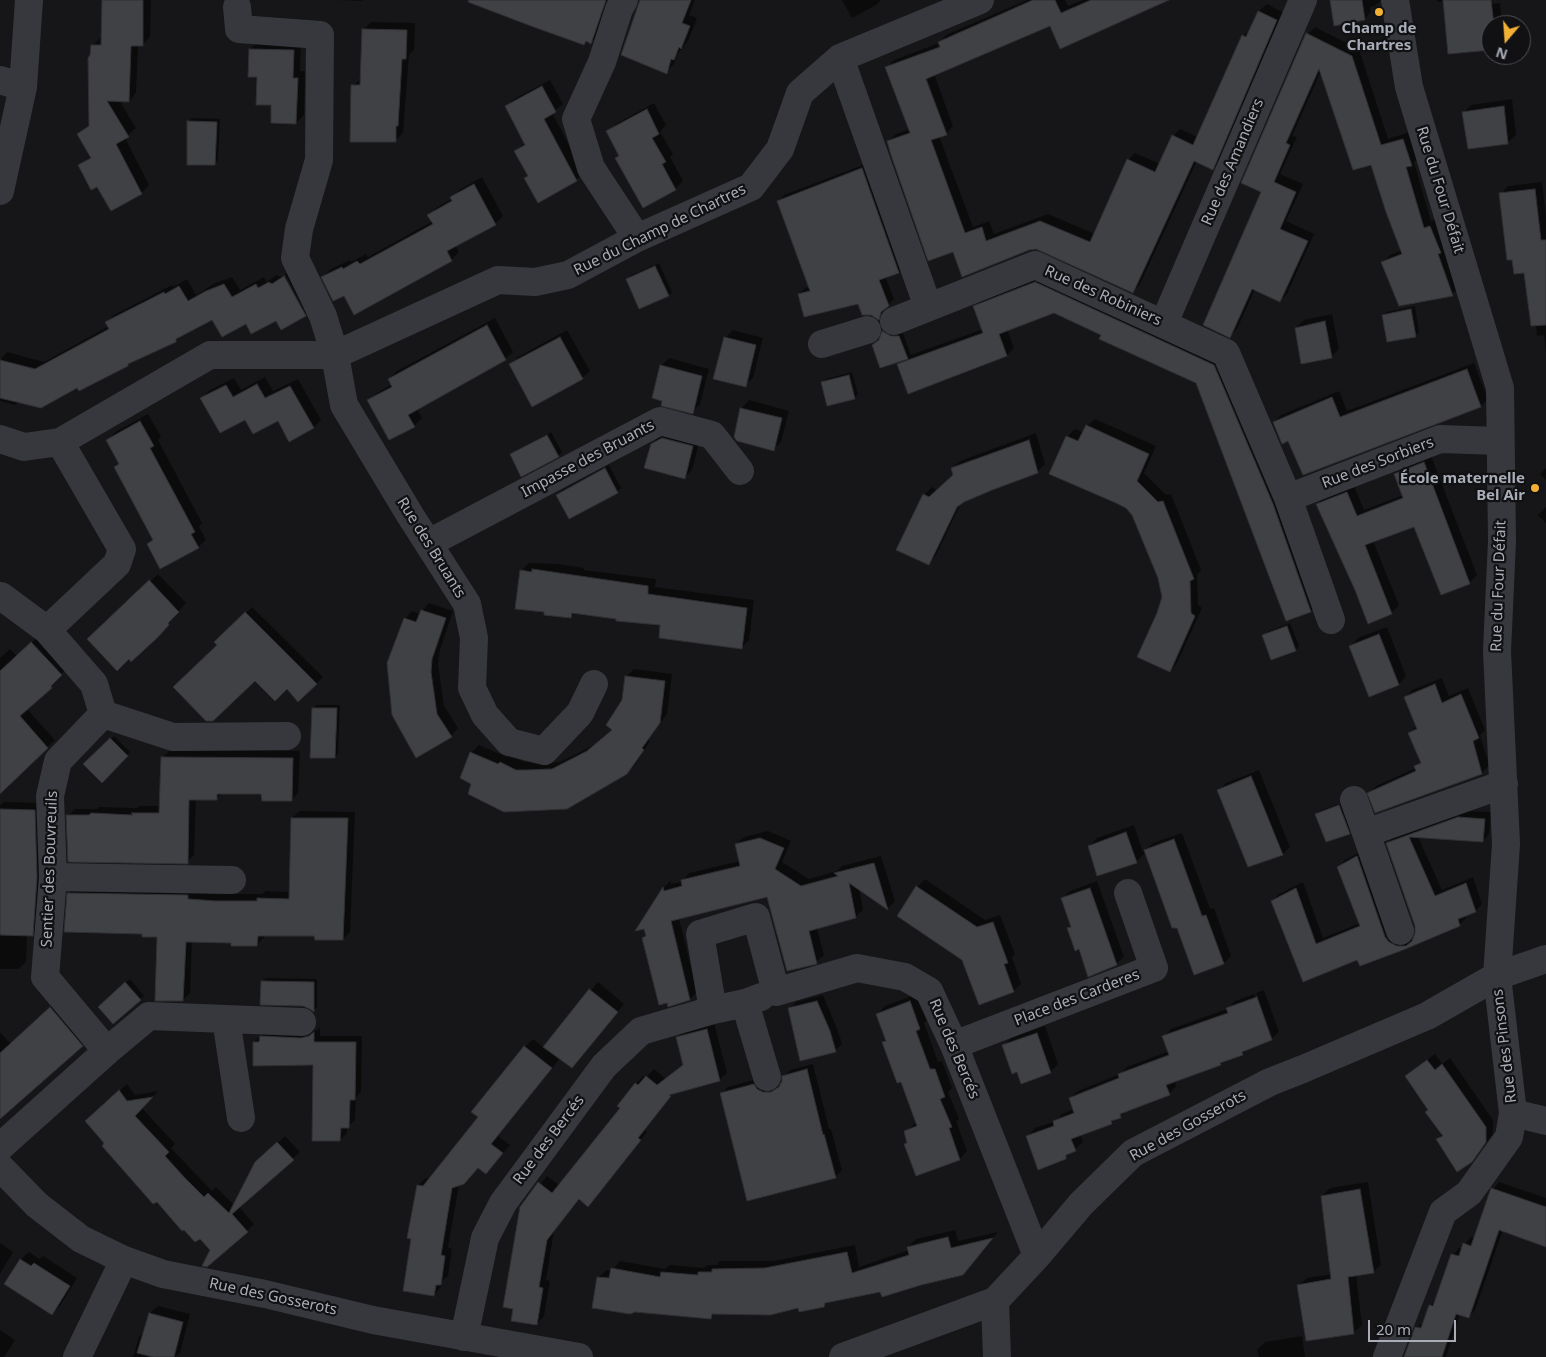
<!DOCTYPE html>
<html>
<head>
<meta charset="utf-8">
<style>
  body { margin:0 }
  #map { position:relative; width:1546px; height:1357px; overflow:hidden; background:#161618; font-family:"Noto Sans",sans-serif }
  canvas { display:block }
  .north { position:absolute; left:1481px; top:15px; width:50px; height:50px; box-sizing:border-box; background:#111113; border:1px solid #4d4f55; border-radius:50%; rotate:198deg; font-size:14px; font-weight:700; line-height:20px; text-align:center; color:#a8adb8 }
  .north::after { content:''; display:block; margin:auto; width:18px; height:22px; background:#f2b134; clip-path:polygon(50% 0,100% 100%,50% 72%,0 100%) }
  .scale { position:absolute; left:1368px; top:1320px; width:88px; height:22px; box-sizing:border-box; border:2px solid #a8adb8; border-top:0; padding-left:6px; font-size:15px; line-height:18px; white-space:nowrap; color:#a8adb8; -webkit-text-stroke:4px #111113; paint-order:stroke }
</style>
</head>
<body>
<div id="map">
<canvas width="1546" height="1357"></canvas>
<div class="north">N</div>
<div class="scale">20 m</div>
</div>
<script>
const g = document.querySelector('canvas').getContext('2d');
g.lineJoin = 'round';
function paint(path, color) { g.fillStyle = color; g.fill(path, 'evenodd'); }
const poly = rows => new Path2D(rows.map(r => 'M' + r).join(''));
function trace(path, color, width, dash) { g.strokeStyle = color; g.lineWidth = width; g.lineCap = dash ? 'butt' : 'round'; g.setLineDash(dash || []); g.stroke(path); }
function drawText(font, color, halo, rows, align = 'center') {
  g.font = font + ' "Noto Sans",sans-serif'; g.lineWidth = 4.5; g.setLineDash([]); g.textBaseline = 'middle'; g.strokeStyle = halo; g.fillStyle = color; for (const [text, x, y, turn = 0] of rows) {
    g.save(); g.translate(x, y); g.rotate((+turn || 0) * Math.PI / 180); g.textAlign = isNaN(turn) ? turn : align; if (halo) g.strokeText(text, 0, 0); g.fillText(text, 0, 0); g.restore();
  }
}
paint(poly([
  [103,0,151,0,150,37,142,45,138,45,136,93,129,101,119,100,136,128,125,138,149,185,141,193,98,185,79,166,91,156,79,134,90,124,92,46,100,38,103,38],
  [336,0,363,0,362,1],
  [512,0,610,0,599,35,591,42,587,41,584,43],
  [647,0,695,0,689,15,697,18,689,39,677,55,674,64,666,72,622,55,635,16],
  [842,0,881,0,876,5,852,18],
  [1027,0,1065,0,1068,6,1083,0,1136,0,1050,25,934,74,953,126,946,134,939,136,973,227,989,221,994,234,1048,214,1095,234,1128,160,1135,153,1160,164,1173,136,1180,129,1198,137,1243,36,1251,29,1259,11,1267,4,1284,13,1220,161,1213,168,1197,161,1140,284,1133,292,1036,248,953,250,888,142,896,134,910,129,887,67,894,60,939,43,946,35],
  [1331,0,1381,0,1375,6,1370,7,1371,12,1365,19],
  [1437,0,1485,0,1486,5,1500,3,1502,25,1491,25,1491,48,1444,1,1437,2],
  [371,22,415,23,414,50,409,55,403,133,395,141,352,86,362,78,363,30],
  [1315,27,1359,49,1388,139,1410,132,1418,158,1414,162,1431,221,1437,219,1459,287,1452,294,1383,262,1390,255,1402,250,1372,163,1321,71,1292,136,1297,137,1280,174,1303,184,1286,221,1314,234,1287,294,1280,301,1255,289,1237,329,1230,336,1263,192,1243,182,1308,34],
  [258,42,301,43,300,71,305,71,304,115,296,123,273,104,258,76,250,49],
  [550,80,563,104,552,113,584,173,576,180,525,178,529,175,516,151,525,143,506,107,514,99],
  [1512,99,1516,135,1508,142,1469,148,1464,112,1471,105],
  [654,103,666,125,660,132,673,154,670,157,683,181,675,189,620,155,608,132,616,124],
  [192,118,220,119,218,160,215,163,189,121],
  [868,163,905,266,899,272,885,276,894,299,886,307,884,313,878,318,858,302,799,294,805,288,810,287,779,201,784,195],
  [482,177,503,216,495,224,456,246,459,252,451,260,344,294,323,277,331,269,350,260,351,262,366,254,368,257,433,221,429,215,437,207,452,199,459,190],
  [1542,182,1546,216,1546,353,1544,335,1537,336,1534,301,1501,194,1508,186],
  [659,263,672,292,669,295,640,308,627,279,631,275],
  [292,270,313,308,306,314,285,274],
  [277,275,280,277,283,276,305,315,247,323,213,318,183,334,176,341,132,361,128,365,78,387,19,402,15,405,0,401,0,360,7,352,44,362,109,326,106,322,114,315,172,285,173,287,187,279,196,295,215,283,232,277,240,290,264,277,266,282],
  [1042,275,1221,358,1318,603,1311,611,1286,619,1197,382,1103,334,1054,312,1007,329,1014,348,1007,355,898,364,904,359,880,339,883,331,887,328,895,333,903,333,911,355,983,329,975,307,982,299],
  [1415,306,1419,332,1416,336,1383,315,1387,312],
  [1332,314,1339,349,1331,357,1296,328,1304,320],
  [495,318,513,352,505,359,417,409,422,418,414,426,369,400,377,393,392,384,389,379,397,371],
  [567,330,590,371,582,378,510,365,518,357],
  [733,330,763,338,753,378,745,385,725,338],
  [669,358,709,369,700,404,692,412,661,366],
  [1474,363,1488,399,1481,406,1304,474,1288,440,1274,422,1281,415,1339,391,1347,411],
  [852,372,858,394,854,398,822,382,826,379],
  [265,377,273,391,298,379,321,420,314,427,278,419,245,419,202,398,210,390,234,378,241,390],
  [749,400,789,411,781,442,773,449,735,437,742,408],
  [148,414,161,437,158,440,202,523,199,527,206,540,198,547,149,544,154,539,120,464,108,440,115,432],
  [1095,419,1156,446,1144,473,1166,495,1171,494,1201,570,1197,575,1198,605,1202,608,1177,663,1170,671,1158,613,1163,597,1159,578,1133,514,1067,437,1075,429,1084,433,1087,426],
  [670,431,700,439,692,470,685,477,652,444,660,436],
  [551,432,562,452,558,456,522,475,511,455,515,451],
  [1036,433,1045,464,1037,472,962,501,936,555,929,563,924,495,932,487,937,490,954,475,952,468,960,461],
  [1431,456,1477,575,1469,583,1415,525,1373,541,1399,605,1391,613,1368,622,1356,589,1317,504,1324,497,1354,486,1364,510,1403,495,1395,474,1403,467],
  [609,465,621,488,617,492,558,495,561,491],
  [1546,468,1546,480,1540,474],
  [1546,507,1546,523,1538,515],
  [529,563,559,564,584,568,584,570,656,579,655,587,754,600,749,640,741,648,661,624,575,612,571,617,521,571],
  [158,574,186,603,164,628,97,631],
  [429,603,453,611,440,650,438,664,444,706,458,728,451,736,417,756,405,619,412,611,420,614],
  [252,607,323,677,316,684,288,687,216,642],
  [1290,623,1299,646,1296,650,1272,658,1264,635,1267,632],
  [1387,627,1406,676,1399,684,1370,695,1351,646,1358,638],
  [39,636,68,667,57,678,59,679,51,687,26,708,55,740,0,792,0,658,10,649,17,656],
  [634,669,672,674,667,714,648,740,650,741,635,765,627,773,473,783,471,753,479,745,507,757,509,755,524,762,536,763,560,762,596,744,613,729,623,701,626,677],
  [1442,678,1449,696,1468,688,1485,730,1480,735,1489,765,1482,773,1376,811,1369,793,1376,786,1416,768,1421,760,1410,733,1417,725,1405,697,1412,690],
  [316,705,340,705,338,754,335,757,313,709],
  [114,736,130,752,102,781,85,764],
  [169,751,300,751,298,793,291,800,262,793,222,793,216,799,196,799,194,855,187,862,68,816,75,809,97,809,99,807,137,808,139,806,161,806,162,758],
  [1259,770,1290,847,1283,854,1219,791,1226,783],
  [4,802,42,803,39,928,32,935,27,935,26,962,18,969,0,969,0,806],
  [1343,802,1353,830,1349,833,1316,815,1320,811],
  [300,811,355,812,350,932,343,939,315,935,264,934,264,937,257,945,233,942,192,941,190,993,183,1000,158,936,143,933,69,893,76,886,224,894,262,894,266,891,290,892,292,818],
  [1466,811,1491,812,1489,834,1483,841,1418,837,1442,890,1473,877,1482,904,1476,910,1465,915,1466,918,1459,925,1402,949,1358,959,1304,981,1272,901,1279,894,1303,882,1323,938,1360,923,1338,867,1345,860,1364,850,1404,940,1413,939,1416,926,1387,843,1394,836],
  [1134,825,1143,852,1153,843,1182,833,1210,909,1214,908,1231,956,1224,963,1178,926,1146,852,1136,862,1089,846,1097,838],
  [768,831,791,841,782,862,809,879,837,871,842,866,881,856,895,901,888,908,859,888,863,910,855,917,817,928,824,955,816,962,768,895,679,918,697,992,690,999,643,938,647,935,645,927,638,929,664,887,671,881,671,884,682,882,689,873,740,861,736,844,744,837],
  [925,879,985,920,1000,915,1015,954,1012,957,1021,984,1013,991,898,915,917,887],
  [1097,881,1124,957,1116,964,1080,948,1068,928,1071,925,1062,899,1070,891],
  [266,978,317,979,317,1007,314,1010,262,982],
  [130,979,144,996,140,999,99,1007],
  [598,982,624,1004,579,1059,560,1058,498,1136,510,1145,493,1165,478,1166,459,1185,448,1247,452,1249,448,1276,442,1281,441,1287,434,1295,418,1185,426,1178,430,1178,479,1117,473,1112,525,1047,533,1039,544,1048],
  [1264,990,1279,1032,1271,1039,1249,1048,1242,1054,1223,1061,1220,1064,1175,1081,1176,1086,1169,1094,1127,1110,1111,1123,1080,1134,1083,1142,1065,1158,1028,1136,1035,1128,1056,1121,1062,1114,1074,1109,1070,1098,1078,1091,1120,1074,1127,1067,1169,1051,1164,1037,1171,1029,1227,1009,1235,1001,1254,994,1269,1037,1272,1037,1256,993],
  [918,994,927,1020,924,1023,938,1062,942,1061,952,1088,948,1092,959,1119,956,1121,967,1151,960,1159,908,1142,906,1131,917,1122,902,1081,884,1043,887,1040,878,1014,885,1006],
  [823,995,838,1031,842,1044,835,1051,790,1009,796,1002],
  [57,1001,88,1038,82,1045,0,1103,0,1032,11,1044],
  [714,1023,727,1073,719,1080,674,1092,644,1130,647,1132,595,1198,580,1199,554,1231,546,1280,550,1281,544,1316,537,1324,521,1207,547,1176,559,1185,621,1108,636,1084,643,1076,645,1078,654,1069,666,1079,684,1064,677,1038,684,1030],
  [1045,1026,1058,1064,1050,1072,1003,1046,1011,1038],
  [320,1027,320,1036,362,1036,361,1092,356,1097,355,1120,347,1127,347,1133,340,1140,314,1064,254,1042,268,1030,309,1031,317,1030],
  [1435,1054,1442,1064,1450,1058,1493,1120,1493,1134,1471,1161,1437,1139,1443,1134,1430,1109,1406,1076,1414,1069],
  [813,1064,829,1129,831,1129,842,1170,835,1177,721,1094,728,1087,760,1078,770,1086,778,1086,782,1084,783,1077,790,1070],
  [127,1084,135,1095,158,1091,142,1108,175,1144,171,1148,191,1169,212,1191,216,1187,234,1205,264,1155,285,1136,300,1152,239,1207,254,1224,247,1231,211,1250,106,1143,94,1114],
  [1368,1182,1381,1265,1373,1272,1356,1275,1362,1325,1354,1332,1307,1340,1299,1285,1307,1278,1332,1274,1322,1196,1330,1188],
  [1499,1182,1546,1198,1546,1244,1503,1230,1475,1310,1469,1317,1460,1314,1446,1357,1405,1357,1416,1328,1425,1321,1430,1306,1437,1298,1453,1255,1459,1248,1463,1249,1465,1244,1471,1237,1475,1238,1493,1189],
  [955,1230,958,1241,998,1232,962,1274,828,1301,824,1306,715,1313,711,1317,598,1278,606,1270,612,1271,620,1261,665,1269,670,1265,704,1268,707,1265,717,1265,720,1261,774,1261,855,1245,859,1267,909,1250,908,1247,916,1239],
  [0,1243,13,1252,0,1274],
  [29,1252,39,1259,43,1256,77,1278,60,1306,52,1313,6,1284,21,1259],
  [158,1306,190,1314,180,1353,175,1357,132,1357,134,1354,139,1337,145,1330,150,1313],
  [0,1330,15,1340,4,1357,0,1357],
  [1302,1336,1305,1357,1259,1357,1257,1350,1265,1342]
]), '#0007');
const building = poly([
  [102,0,143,0,143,46,131,46,129,102,107,101,129,137,116,144,142,194,111,211,97,187,91,190,78,165,91,158,77,134,89,126,88,58,90,55,91,45,101,45,102,0],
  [469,0,606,0,591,44,586,41,584,45,531,26,468,2,469,0],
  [640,0,691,0,682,23,690,26,681,49,679,47,674,60,671,59,667,74,621,55,640,0],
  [1033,0,1055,0,1061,13,1091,0,1169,0,1060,49,1050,26,926,79,947,135,931,140,965,233,982,227,986,241,1040,221,1090,242,1127,159,1155,172,1172,135,1193,145,1242,35,1246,37,1258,11,1277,20,1213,170,1194,161,1133,293,1036,249,1029,250,962,277,953,252,928,261,891,155,887,141,910,133,885,67,940,47,938,42,1033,0],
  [1330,0,1362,0,1365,20,1334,26,1330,0],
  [1443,0,1491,0,1494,25,1491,25,1491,50,1448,54,1443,0],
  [362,29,407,30,406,59,402,59,398,126,396,126,396,142,350,142,351,85,360,85,362,29],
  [1306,33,1352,56,1381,145,1403,139,1412,166,1406,167,1424,228,1430,226,1441,253,1438,254,1453,296,1399,306,1381,262,1402,254,1386,212,1371,165,1353,170,1319,69,1286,143,1290,145,1274,182,1296,192,1280,229,1308,241,1280,302,1252,289,1230,338,1203,325,1261,192,1241,183,1306,33],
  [249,49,294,50,293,78,298,78,296,124,271,123,271,105,256,105,257,77,248,77,249,49],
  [542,86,556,112,544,119,577,181,538,203,524,178,528,176,514,151,525,145,505,106,542,86],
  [1504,106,1508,144,1468,149,1462,112,1504,106],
  [647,109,659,134,652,138,666,162,662,164,676,190,643,208,615,158,619,156,606,131,647,109],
  [187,121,217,122,215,165,187,165,187,121],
  [862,168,899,273,879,280,889,306,881,312,879,320,871,315,862,315,858,304,804,317,798,294,810,291,777,201,862,168],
  [474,184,496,225,447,251,452,261,354,315,344,296,333,301,321,277,342,267,343,269,357,261,360,264,433,224,427,215,452,201,450,197,474,184],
  [1535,189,1541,240,1546,240,1546,325,1531,326,1524,273,1514,274,1512,260,1507,260,1499,193,1535,189],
  [655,266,669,296,639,309,626,279,655,266],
  [284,276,306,316,281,330,276,321,251,334,246,324,222,337,212,320,176,339,176,342,128,364,128,366,79,391,77,388,41,408,0,398,0,360,35,369,109,329,105,322,164,292,165,294,179,286,188,301,206,291,224,284,232,297,256,284,258,288,269,282,272,284,284,276],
  [1035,282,1214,365,1273,504,1311,612,1286,621,1196,383,1099,339,1101,335,1054,313,999,334,1007,356,908,394,897,364,983,333,973,306,1035,282],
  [1411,309,1416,337,1387,342,1382,315,1411,309],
  [1325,321,1332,358,1301,364,1295,328,1325,321],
  [487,325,506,360,408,415,415,427,389,440,367,400,392,387,388,379,487,325],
  [882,331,891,336,899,336,908,359,880,368,872,345,879,340,882,331],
  [560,337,583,379,532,407,509,364,560,337],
  [724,337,756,345,746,387,713,379,724,337],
  [660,365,702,376,693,414,661,406,662,401,652,398,660,365],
  [1467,369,1481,407,1303,475,1288,441,1282,444,1273,422,1332,397,1340,417,1467,369],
  [849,375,855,399,827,406,821,382,849,375],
  [257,384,265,398,290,386,314,428,289,442,278,421,253,434,245,420,220,433,200,398,226,385,233,397,257,384],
  [740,408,782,418,774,451,737,441,734,437,740,408],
  [140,421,154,446,150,448,195,532,191,534,199,548,160,569,147,544,153,540,114,467,119,464,106,440,140,421],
  [1086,425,1149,454,1137,481,1158,502,1163,501,1194,579,1190,581,1191,613,1195,616,1170,672,1137,657,1157,613,1162,597,1158,578,1132,515,1126,508,1116,503,1049,474,1066,436,1078,441,1086,425],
  [547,435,559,457,521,477,510,454,547,435],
  [662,438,693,446,685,479,644,468,651,444,662,438],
  [1029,440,1038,473,992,490,964,502,957,507,929,565,896,550,923,494,929,497,942,485,953,475,951,468,1029,440],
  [1424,462,1470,584,1441,595,1414,527,1365,545,1392,614,1368,624,1355,590,1316,504,1347,492,1357,516,1403,498,1394,474,1424,462],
  [605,468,618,493,569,519,556,495,605,468],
  [532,569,648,586,648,594,747,608,742,649,659,638,660,625,616,621,616,619,572,613,571,618,544,615,544,612,515,609,520,570,532,572,532,569],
  [149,580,179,612,168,623,169,625,157,638,131,662,129,659,117,671,87,639,149,580],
  [421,610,446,618,432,659,431,672,437,714,452,737,416,758,392,715,387,663,404,618,416,622,421,610],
  [245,612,317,684,298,702,287,689,275,701,255,681,213,721,206,721,173,687,217,645,214,642,245,612],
  [1287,626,1296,651,1271,660,1262,635,1287,626],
  [1379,634,1399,685,1369,697,1349,646,1379,634],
  [31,642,62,675,51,686,52,688,20,716,48,748,0,794,0,671,31,642],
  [625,676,665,681,660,723,642,748,644,750,627,774,567,809,504,812,468,794,471,784,460,778,470,752,498,764,500,762,516,770,527,770,552,769,587,751,612,730,606,725,622,700,625,676],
  [1435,684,1442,703,1461,694,1479,738,1473,741,1482,774,1375,813,1367,793,1416,771,1414,766,1421,763,1408,733,1417,729,1404,697,1435,684],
  [312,708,337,708,335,758,310,758,312,708],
  [110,738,128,756,102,783,83,764,110,738],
  [161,757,293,758,292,801,262,801,261,794,217,794,217,800,189,800,188,864,68,862,66,815,89,815,91,813,132,815,133,815,131,813,159,813,161,757],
  [1251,776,1283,855,1248,867,1217,790,1251,776],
  [1339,805,1350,834,1326,842,1315,814,1339,805],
  [0,809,35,810,37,877,33,936,0,935,0,809],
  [1458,817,1485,819,1483,842,1409,837,1435,896,1466,883,1476,912,1458,919,1460,926,1403,950,1360,966,1357,960,1303,982,1271,901,1296,888,1316,944,1360,926,1337,867,1357,856,1385,937,1389,942,1397,946,1406,946,1412,941,1415,933,1415,926,1386,843,1458,817],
  [291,818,348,818,343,940,315,940,314,936,258,936,257,946,231,946,231,943,186,942,183,1001,155,1001,157,937,142,937,142,934,64,932,67,893,188,895,188,899,216,901,257,901,257,898,289,899,291,818],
  [1126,832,1137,863,1097,876,1088,846,1126,832],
  [760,838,784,848,775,869,801,886,838,876,834,873,874,863,888,910,849,883,856,918,809,931,817,964,787,971,767,897,671,921,690,1000,668,1007,667,1003,659,1005,642,938,646,936,644,929,635,931,663,887,664,891,682,886,681,880,740,866,735,844,760,838],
  [1174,839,1202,916,1206,915,1224,964,1194,975,1177,928,1172,928,1144,850,1174,839],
  [916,886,977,927,993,922,1008,963,1004,964,1014,992,979,1005,962,960,897,916,916,886],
  [1090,888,1117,965,1088,977,1079,949,1075,951,1071,939,1067,928,1071,927,1061,898,1090,888],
  [261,981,314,982,314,1012,310,1009,303,1006,260,1005,261,981],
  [125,982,141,1000,113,1024,98,1007,125,982],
  [589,989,618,1012,572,1068,543,1047,589,989],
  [1257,997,1272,1040,1242,1052,1243,1055,1220,1063,1221,1065,1166,1085,1170,1095,1120,1114,1121,1118,1111,1121,1112,1124,1071,1139,1076,1151,1066,1155,1066,1159,1038,1170,1026,1136,1054,1126,1053,1121,1074,1113,1069,1098,1119,1078,1118,1074,1169,1055,1162,1036,1228,1013,1226,1008,1257,997],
  [817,1001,830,1031,836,1052,800,1061,788,1008,817,1001],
  [910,1001,920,1029,916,1031,930,1069,935,1069,945,1097,940,1099,952,1127,949,1128,960,1160,916,1176,904,1144,907,1143,904,1131,917,1126,901,1082,897,1083,882,1042,886,1041,876,1014,910,1001],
  [50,1007,83,1046,0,1119,0,1053,50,1007],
  [707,1029,720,1081,669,1095,671,1096,638,1138,641,1140,588,1207,579,1199,547,1240,539,1287,543,1288,537,1325,511,1321,513,1309,503,1307,520,1207,538,1182,552,1193,620,1108,617,1106,635,1083,638,1085,646,1076,657,1085,683,1065,676,1037,707,1029],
  [314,1032,314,1042,356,1042,355,1100,350,1100,349,1128,341,1128,340,1141,312,1141,313,1065,253,1066,253,1042,259,1042,260,1036,301,1038,309,1036,314,1032],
  [1037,1033,1051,1073,1021,1084,1017,1072,1012,1074,1002,1045,1037,1033],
  [524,1046,552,1068,491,1144,503,1153,486,1174,478,1168,464,1184,452,1188,441,1255,445,1256,441,1285,436,1285,434,1296,403,1291,411,1239,407,1238,417,1185,423,1186,478,1117,471,1112,524,1046],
  [1427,1060,1435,1070,1442,1064,1486,1127,1486,1142,1472,1162,1457,1172,1436,1139,1443,1136,1425,1112,1428,1110,1405,1076,1427,1060],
  [807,1069,823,1135,824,1134,836,1178,747,1201,720,1093,754,1084,757,1089,763,1092,771,1092,779,1087,782,1081,782,1076,807,1069],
  [119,1090,127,1101,153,1097,135,1116,169,1152,165,1156,184,1177,204,1197,208,1193,229,1213,255,1162,277,1142,294,1160,232,1214,248,1232,207,1267,202,1266,210,1250,200,1239,195,1242,184,1230,182,1231,157,1202,153,1204,102,1146,104,1143,85,1121,119,1090],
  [1491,1188,1546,1207,1546,1247,1499,1230,1469,1318,1456,1314,1442,1357,1404,1357,1415,1327,1421,1328,1429,1305,1433,1306,1451,1254,1459,1256,1463,1243,1471,1246,1491,1188],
  [1360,1189,1374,1273,1348,1277,1354,1334,1306,1341,1297,1285,1331,1279,1321,1196,1360,1189],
  [948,1237,951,1248,993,1238,963,1275,921,1285,882,1297,880,1292,825,1303,824,1307,799,1312,798,1308,770,1315,712,1314,711,1319,635,1312,630,1314,592,1308,597,1277,609,1278,611,1268,660,1277,661,1272,698,1275,698,1272,712,1272,712,1269,765,1268,847,1252,852,1273,909,1255,907,1247,948,1237],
  [20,1259,31,1266,34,1263,70,1286,52,1315,4,1284,20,1259],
  [149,1313,183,1322,174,1357,153,1357,137,1353,149,1313]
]);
paint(building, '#404145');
trace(building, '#303034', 1);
trace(poly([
  [624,0,619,9,602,62,576,119,591,168,637,238],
  [1395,0,1409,87,1500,388,1502,541,1497,651,1506,844,1497,976,1513,1113,1546,1121],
  [237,7,239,29,320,35,319,160,299,229,295,258,323,316,335,355,344,405,410,515,467,604,474,638,472,688,485,715,509,742,544,751,580,713,594,684],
  [840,58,928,307],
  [0,80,23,87],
  [0,191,23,87,29,0],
  [894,321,1035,265,1226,353,1288,498,1331,620],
  [1164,323,1303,0],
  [822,344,867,330],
  [0,439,24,447,60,442,210,355,335,355,498,280,535,282,568,275,637,238,751,187,780,149,800,93,840,58,980,0],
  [1288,498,1440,439,1500,441],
  [429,543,660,421,712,435,740,471],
  [1,596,47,630,94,684,103,714,58,761,50,796,53,877,45,977,107,1051],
  [47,630,117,564,122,549,60,442],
  [103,714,173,737,287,736],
  [1354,800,1366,833],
  [53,877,232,880],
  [1400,931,1366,833,1504,784],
  [761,997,745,1003,767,1077],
  [713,1010,700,934,756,917,776,992,857,968,905,977,929,991,954,1045,1037,1256],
  [226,1019,302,1022],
  [954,1045,1154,968,1128,893],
  [0,1147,107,1051,149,1016,226,1019,241,1118],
  [0,1167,37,1205,81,1239,124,1260,163,1274,265,1294,373,1320,579,1357],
  [995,1301,997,1357],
  [464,1337,485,1238,503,1203,604,1066,641,1031,713,1010,745,1003],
  [77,1357,124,1260],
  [843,1357,995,1301,1037,1256,1081,1204,1133,1153,1270,1082,1303,1069,1427,1016,1497,976,1546,959],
  [1387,1357,1443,1212,1469,1193,1509,1137,1513,1113]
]), '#37383d', 28);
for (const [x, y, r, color] of [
  [1379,12,5,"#f2b134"],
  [1535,488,5,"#f2b134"]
]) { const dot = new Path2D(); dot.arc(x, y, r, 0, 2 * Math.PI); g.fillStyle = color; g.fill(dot); trace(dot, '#111113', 2); }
drawText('bold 15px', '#a8adb8', '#111113', [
  ["Champ de",1379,29],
  ["Chartres",1379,46],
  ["École maternelle",1525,479,"right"],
  ["Bel Air",1525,496,"right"]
]);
drawText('15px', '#a8adb8', '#111113', [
  ["Rue des Amandiers",1233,162,-67],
  ["Rue du Four Défait",1440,190,73],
  ["Rue du Champ de Chartres",660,230,-26],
  ["Rue des Robiniers",1103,296,24],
  ["Impasse des Bruants",588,459,-28],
  ["Rue des Sorbiers",1378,463,-21],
  ["Rue des Bruants",431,548,58],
  ["Rue du Four Défait",1499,586,-88],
  ["Sentier des Bouvreuils",50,869,-88],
  ["Place des Carderes",1077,998,-21],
  ["Rue des Pinsons",1505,1046,-97],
  ["Rue des Bercés",954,1049,67],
  ["Rue des Gosserots",1188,1126,-29],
  ["Rue des Bercés",549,1140,-53],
  ["Rue des Gosserots",273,1297,12]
]);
</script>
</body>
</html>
